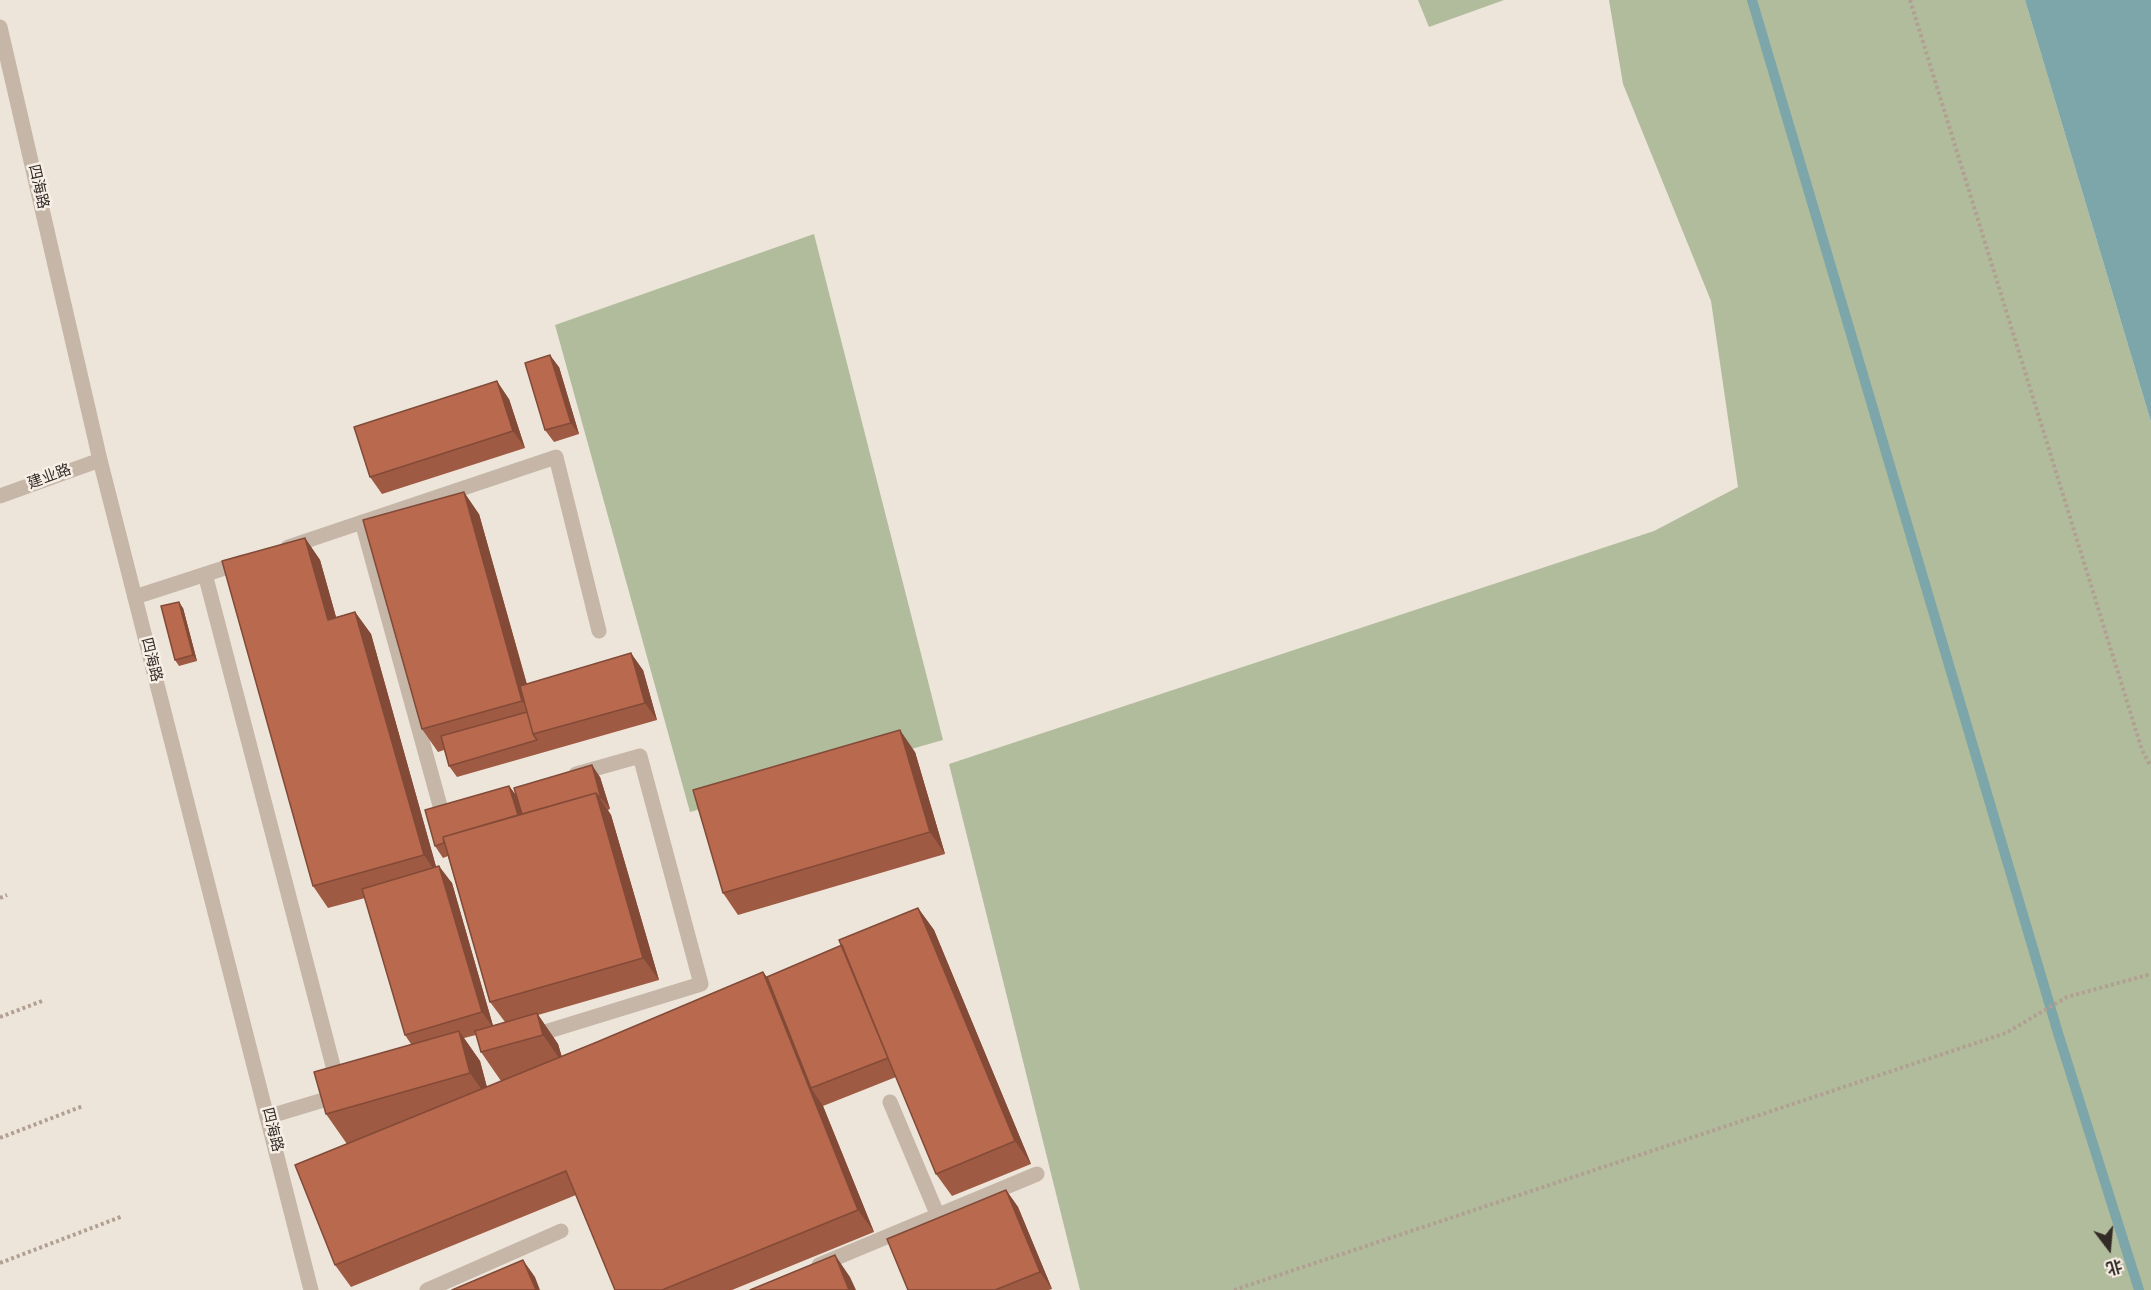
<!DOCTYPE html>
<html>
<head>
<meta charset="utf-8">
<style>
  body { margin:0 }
  #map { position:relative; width:2151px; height:1290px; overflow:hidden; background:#eee5da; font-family:Overpass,"Noto Sans SC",sans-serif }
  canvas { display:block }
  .north { position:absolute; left:2079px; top:1218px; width:60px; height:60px; -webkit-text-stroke:4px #f7efe6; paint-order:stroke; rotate:164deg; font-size:16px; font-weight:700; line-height:24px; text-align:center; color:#332b27 }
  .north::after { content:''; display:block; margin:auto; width:21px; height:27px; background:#332b27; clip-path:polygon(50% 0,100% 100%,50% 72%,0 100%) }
</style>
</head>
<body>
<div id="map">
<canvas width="2151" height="1290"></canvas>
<div class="north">北</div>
</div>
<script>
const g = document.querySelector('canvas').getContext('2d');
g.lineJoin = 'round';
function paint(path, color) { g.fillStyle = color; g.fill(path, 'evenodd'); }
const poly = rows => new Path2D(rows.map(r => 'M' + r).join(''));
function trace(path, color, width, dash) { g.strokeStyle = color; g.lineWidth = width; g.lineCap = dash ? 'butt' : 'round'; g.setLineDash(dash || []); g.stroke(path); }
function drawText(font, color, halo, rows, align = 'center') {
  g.font = font + ' Overpass,"Noto Sans SC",sans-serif'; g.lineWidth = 5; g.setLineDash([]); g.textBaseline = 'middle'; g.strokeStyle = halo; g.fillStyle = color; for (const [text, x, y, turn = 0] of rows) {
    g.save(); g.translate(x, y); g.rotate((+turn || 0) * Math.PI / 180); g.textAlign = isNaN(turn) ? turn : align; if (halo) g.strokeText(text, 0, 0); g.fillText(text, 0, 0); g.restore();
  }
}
paint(poly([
  [1418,0,1504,0,1429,27],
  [1609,0,2025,0,2151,422,2151,1290,1080,1290,949,764,1654,531,1738,487,1711,301,1623,84],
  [814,234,943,740,690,812,555,325]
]), '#b1bc9c');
paint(poly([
  [2025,0,2151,0,2151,422]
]), '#7ca6a9');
trace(poly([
  [1752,0,2058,1033,2139,1290]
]), '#7ca6a9', 10);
trace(poly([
  [1910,0,2142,750,2151,767],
  [0,898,7,895],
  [0,1017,42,1001],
  [0,1138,83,1106],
  [0,1263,123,1216],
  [1234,1290,2006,1033,2067,997,2151,974]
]), '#b1a092', 4, [3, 3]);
trace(poly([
  [362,522,442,813,455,809],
  [288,547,556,457,599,631],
  [205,574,338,1085],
  [135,597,243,562],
  [529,1037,701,984,640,756,576,774],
  [890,1102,938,1216],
  [267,1117,340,1095],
  [819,1265,1037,1174],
  [427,1290,561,1231]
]), '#c5b6a8', 15);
trace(poly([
  [0,27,100,460,311,1290],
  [0,496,100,460]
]), '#c5b6a8', 15);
paint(poly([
  [559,367,579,434,554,442,545,430],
  [509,399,525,448,382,494,370,477],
  [479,514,527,684,643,670,657,720,457,777,449,766,444,750,438,752,422,729],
  [305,538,320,560,336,617,355,612,371,634,436,867,452,883,493,1026,505,1022,490,1002,448,856,443,858,435,846,509,786,517,796,600,777,610,809,608,810,611,815,659,980,538,1015,558,1044,562,1057,763,972,767,977,842,945,918,908,934,930,1031,1164,952,1196,936,1174,896,1077,823,1106,874,1232,732,1290,615,1290,576,1195,351,1287,335,1265,347,1144,326,1114,411,1044,405,1035,365,898,328,908,313,886],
  [476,1035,481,1052,501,1081,487,1087,480,1061,464,1038],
  [183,608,197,661,179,666,175,660],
  [915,752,945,854,738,915,723,893],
  [1006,1190,1018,1207,1052,1289,1049,1290,908,1290]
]), '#9f5a43');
paint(poly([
  [550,355,559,367,579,434,571,423],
  [497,381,509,399,525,448,513,431],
  [464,492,479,514,540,732,530,712,522,701],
  [305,538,320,560,343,642,328,620],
  [179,602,183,608,197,661,193,655],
  [355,612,371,634,439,877,424,855],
  [631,653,643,670,657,720,645,703],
  [900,730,915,752,945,854,930,832],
  [592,765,600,777,610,809,601,798],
  [509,786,517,797,528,834,519,822],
  [596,793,611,815,659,980,643,958],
  [439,866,452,883,494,1029,482,1012],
  [918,908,934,930,1031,1164,1015,1141],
  [763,972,779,995,811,1088,823,1106,874,1232,858,1210],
  [537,1013,558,1044,564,1065,543,1035],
  [459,1031,480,1061,491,1103,470,1073],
  [1006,1190,1018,1207,1052,1289,1040,1272],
  [835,1255,850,1277,856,1290,849,1290],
  [523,1260,535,1277,540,1290,536,1290]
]), '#824a37');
const building = poly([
  [550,355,571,423,545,430,525,363,550,355],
  [497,381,513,431,370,477,354,427,497,381],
  [464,492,522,701,422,729,363,520,464,492],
  [305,538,328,620,355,612,424,855,313,886,222,561,305,538],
  [179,602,193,655,175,660,161,606,179,602],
  [631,653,645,703,533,734,520,686,631,653],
  [527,712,533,734,537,740,449,766,441,736,527,712],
  [900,730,930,832,723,893,693,790,900,730],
  [592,765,601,798,600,798,596,793,522,814,514,788,592,765],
  [509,786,518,815,443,837,444,843,435,846,425,810,509,786],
  [596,793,643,958,490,1002,443,837,596,793],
  [439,866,482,1012,405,1035,362,889,439,866],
  [918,908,1015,1141,936,1174,839,940,918,908],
  [842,945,888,1058,811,1088,767,977,842,945],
  [763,972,858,1210,662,1290,615,1290,566,1171,335,1265,295,1165,597,1042,763,972],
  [537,1013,543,1035,481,1052,475,1031,537,1013],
  [459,1031,470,1073,326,1114,314,1072,459,1031],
  [1006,1190,1040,1272,995,1290,908,1290,887,1239,1006,1190],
  [835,1255,849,1290,750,1290,835,1255],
  [523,1260,536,1290,452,1290,523,1260]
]);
paint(building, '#b9694e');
trace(building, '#824a37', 1.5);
drawText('15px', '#332b27', '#f7efe6', [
  ["四海路",37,187,77],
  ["建业路",50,478,-20],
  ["四海路",150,660,76],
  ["四海路",271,1130,76]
]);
</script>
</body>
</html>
